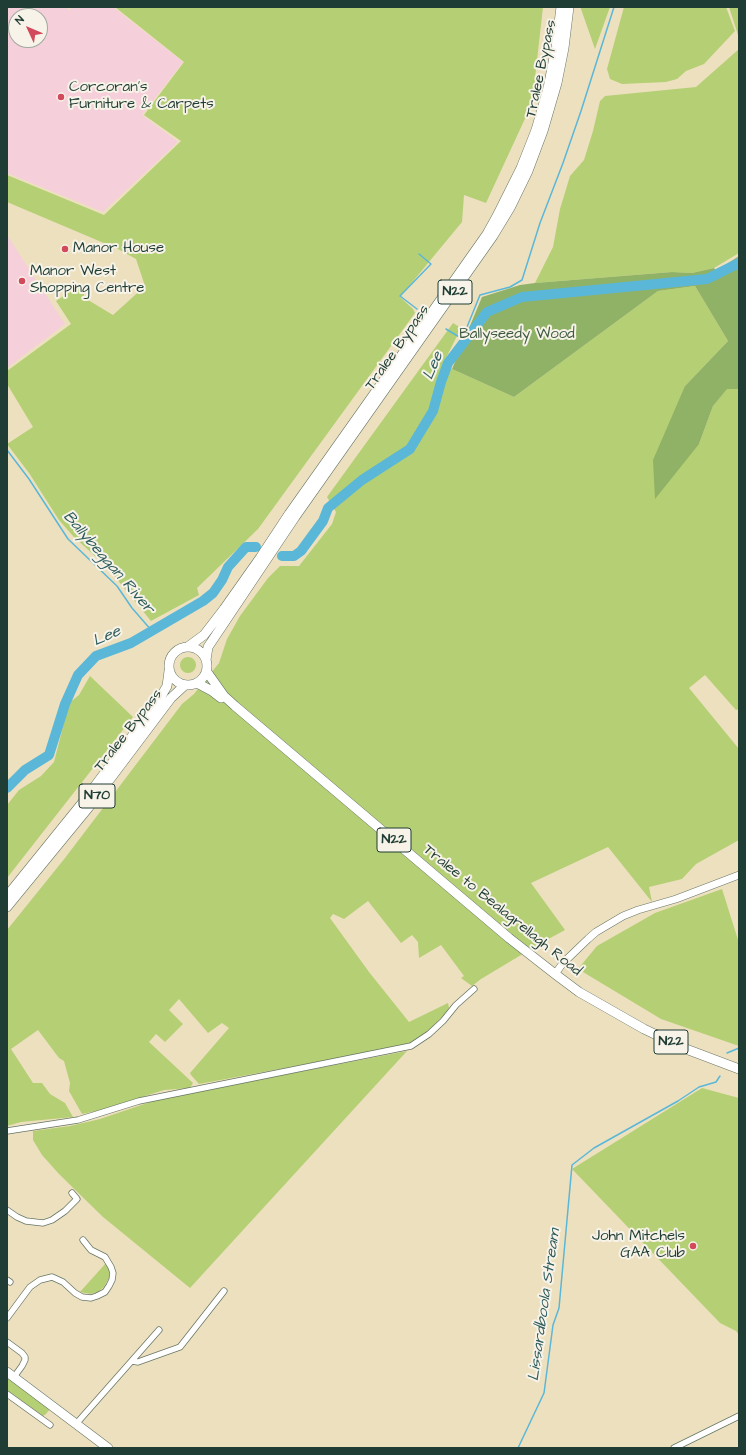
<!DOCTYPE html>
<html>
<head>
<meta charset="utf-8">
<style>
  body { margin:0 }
  #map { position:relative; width:746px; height:1455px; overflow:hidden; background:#ede0bf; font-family:"Architects Daughter",sans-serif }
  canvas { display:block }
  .frame { position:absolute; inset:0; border:8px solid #1f3d34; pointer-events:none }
  .north { position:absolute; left:8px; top:8px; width:40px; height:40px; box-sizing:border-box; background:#f7f3e8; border:1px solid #a1aaa0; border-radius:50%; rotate:314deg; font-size:11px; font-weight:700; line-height:16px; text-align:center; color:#1f3d34 }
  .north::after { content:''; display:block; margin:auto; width:14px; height:18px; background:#d1495b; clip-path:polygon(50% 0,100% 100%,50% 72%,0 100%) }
</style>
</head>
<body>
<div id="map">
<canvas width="746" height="1455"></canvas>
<div class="frame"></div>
<div class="north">N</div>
</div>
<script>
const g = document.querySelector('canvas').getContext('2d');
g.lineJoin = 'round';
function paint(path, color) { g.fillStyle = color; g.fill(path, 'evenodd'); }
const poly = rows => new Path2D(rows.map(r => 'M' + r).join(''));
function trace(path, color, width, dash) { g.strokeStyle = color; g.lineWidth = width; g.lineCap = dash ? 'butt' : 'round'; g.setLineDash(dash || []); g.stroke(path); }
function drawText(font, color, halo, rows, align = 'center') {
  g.font = font + ' "Architects Daughter",sans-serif'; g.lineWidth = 4; g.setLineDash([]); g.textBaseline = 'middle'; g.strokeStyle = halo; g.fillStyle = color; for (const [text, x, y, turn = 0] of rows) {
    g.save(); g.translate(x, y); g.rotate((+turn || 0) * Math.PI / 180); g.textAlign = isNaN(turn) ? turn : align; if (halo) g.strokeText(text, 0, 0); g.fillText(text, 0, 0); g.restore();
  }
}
paint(poly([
  [7,7,65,7,69,10,73,7,113,7,183,62,142,115,178,142,103,212,7,173],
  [16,16,40,16,40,40,16,40],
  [7,235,65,324,7,368]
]), '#f5cfda');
paint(poly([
  [115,7,543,7,535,78,535,97,486,203,464,195,462,222,400,297,413,309,415,313,258,529,197,588,199,595,151,621,107,567,73,536,59,520,29,473,7,444,33,427,7,384,7,371,71,324,56,301,81,284,88,286,83,297,113,315,145,286,136,259,118,249,7,202,7,175,104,215,181,141,144,115,184,62],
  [581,7,610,7,595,49,581,9],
  [624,7,726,7,735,31,704,64,686,71,677,79,666,82,622,84,610,79,607,69],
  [729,7,739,7,739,38],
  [739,49,739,253,714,268,692,273,672,272,535,283,553,247,560,209,570,176,584,160,593,131,600,101,605,96,696,87],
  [695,286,728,341,685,386,699,444,713,406,727,388,739,389,739,709,736,710,705,675,689,688,739,749,739,840,696,864,682,879,649,887,652,902,608,847,531,883,565,930,541,943,481,979,472,986,461,978,464,976,441,945,419,958,418,942,412,935,401,943,368,901,344,919,333,914,330,918,369,972,409,1022,448,1003,449,1008,446,1013,424,1035,408,1045,199,1084,191,1075,190,1073,229,1028,222,1023,208,1033,179,999,169,1010,183,1024,165,1042,156,1034,149,1042,193,1083,190,1088,164,1090,101,1110,82,1114,69,1091,70,1083,64,1061,59,1058,38,1030,11,1049,33,1083,42,1083,50,1094,65,1103,73,1117,21,1122,7,1126,7,930,65,858,182,704,194,694,219,663,227,639,240,616,268,578,280,566,299,566,332,524,336,512,327,497,453,323,461,328,444,362,452,369,514,397,658,291],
  '180 665a8 8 0 1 1 16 0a8 8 0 1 1-16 0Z',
  [90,676,133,717,7,878,7,805,19,790,41,776,54,762,69,703,79,695],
  [722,889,739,943,739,1046,661,1019,578,969,597,946,655,913],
  [407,1051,190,1288,103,1217,59,1174,42,1155,33,1140,33,1131,70,1126,100,1119,159,1099],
  [702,1088,739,1098,739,1335,736,1331,720,1323,572,1169],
  [106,1263,109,1270,109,1278,104,1287,98,1292,91,1294,80,1292],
  [7,1377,50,1409,46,1414,43,1416,7,1390]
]), '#b5cf74');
paint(poly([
  [739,256,739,389,727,389,713,406,699,444,655,499,653,460,685,386,728,341,695,286,658,291,514,397,452,369,482,297,520,285,535,283,672,272,692,273,714,268,716,271]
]), '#90b266');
trace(poly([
  [417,309,400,296,431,264,419,254],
  [446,329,461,338],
  [448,363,467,327,480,295,510,287,522,280,540,223,563,163,581,111,614,7],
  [7,450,29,479,68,539,117,586,132,608,152,631],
  [727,1053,739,1048],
  [518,1448,544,1393,553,1325,559,1308,572,1165,594,1148,678,1101,699,1087,716,1082,720,1076]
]), '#5ab7d8', 1.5);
trace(poly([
  [282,556,294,556,301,551,323,521,328,508,362,480,410,449,433,411,441,382,448,363,487,312,522,297,707,279,739,263],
  [7,788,25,770,49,755,65,704,78,675,96,656,131,643,203,601,213,593,222,580,228,567,246,547,256,547]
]), '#5ab7d8', 10);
const minor = poly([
  [7,1131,78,1120,139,1101,411,1046,429,1034,443,1021,456,1005,474,989],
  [7,1210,17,1217,26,1221,43,1223,52,1220,65,1211,77,1199,72,1193],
  [7,1280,10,1282],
  [7,1318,30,1287,40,1280,52,1277,63,1282,75,1293,82,1297,91,1298,97,1296,105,1292,109,1286,112,1280,113,1273,111,1267,105,1257,91,1250,83,1240],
  [7,1342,22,1353,25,1357,25,1360,22,1366,14,1377],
  [132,1361,138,1362,180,1347,224,1291],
  [7,1394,50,1425],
  [76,1424,159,1330],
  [674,1448,739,1416]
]);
const tertiary = poly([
  [555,974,563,963,588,939,596,932,623,916,638,910,676,899,739,875]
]);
const primary = poly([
  [7,896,83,802,159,700,167,686,169,671],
  [7,907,89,807,171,698,185,685],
  [7,1372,108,1448]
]);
const trunk = poly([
  [189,646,204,635,224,609,260,558,289,514,425,322,487,234,497,216,521,168,536,130,548,88,556,47,561,7],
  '169 666a19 19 0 1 1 38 0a19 19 0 1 1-38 0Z',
  [206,660,208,647,295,517,493,236,510,208,528,171,543,131,557,83,564,48,569,7],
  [207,672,224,696,235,706,509,938,555,974,579,992,644,1029,686,1049,739,1069],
  [197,683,212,691,221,698]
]);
trace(minor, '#677665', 7);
trace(tertiary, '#677665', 8);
trace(primary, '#677665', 10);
trace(trunk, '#677665', 10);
trace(minor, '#fff', 5.5);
trace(tertiary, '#fff', 7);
trace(primary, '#fff', 9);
trace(trunk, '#fff', 9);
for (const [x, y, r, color] of [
  [61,97,4,"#d1495b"],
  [65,249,4,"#d1495b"],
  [22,281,4,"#d1495b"],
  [693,1246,4,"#d1495b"]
]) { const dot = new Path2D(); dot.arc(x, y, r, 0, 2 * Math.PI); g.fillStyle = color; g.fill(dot); trace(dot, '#f7f3e8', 1.5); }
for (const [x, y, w] of [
  [455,292,34],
  [97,796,36],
  [394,840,34],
  [671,1042,34]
]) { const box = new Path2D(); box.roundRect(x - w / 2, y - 12, w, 24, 3); g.fillStyle = '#f7f3e8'; g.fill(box); trace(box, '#1f3d34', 1); }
drawText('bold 14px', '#1f3d34', null, [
  ["N22",455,292],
  ["N70",97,796],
  ["N22",394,840],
  ["N22",671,1042]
]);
drawText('15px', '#1f3d34', '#f7f3e8', [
  ["Tralee Bypass",542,69,-78],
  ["Tralee Bypass",398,348,-55],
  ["Tralee Bypass",129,731,-52],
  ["Tralee to Bealagrellagh Road",502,911,39]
]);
drawText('15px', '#1f3d34', '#f7f3e8', [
  ["Corcoran's",69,88],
  ["Furniture & Carpets",69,105],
  ["Manor House",73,249],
  ["Manor West",30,272],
  ["Shopping Centre",30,289],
  ["John Mitchels",685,1237,"right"],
  ["GAA Club",685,1254,"right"]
], 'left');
drawText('15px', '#3d5a41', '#f7f3e8', [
  ["Ballyseedy Wood",517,335]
]);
drawText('italic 16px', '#2e5c5d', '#f7f3e8', [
  ["Lee",434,366,-67],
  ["Ballybeggan River",108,563,49],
  ["Lee",107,637,-24],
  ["Lissardboola Stream",545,1305,-82]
]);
</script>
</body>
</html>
